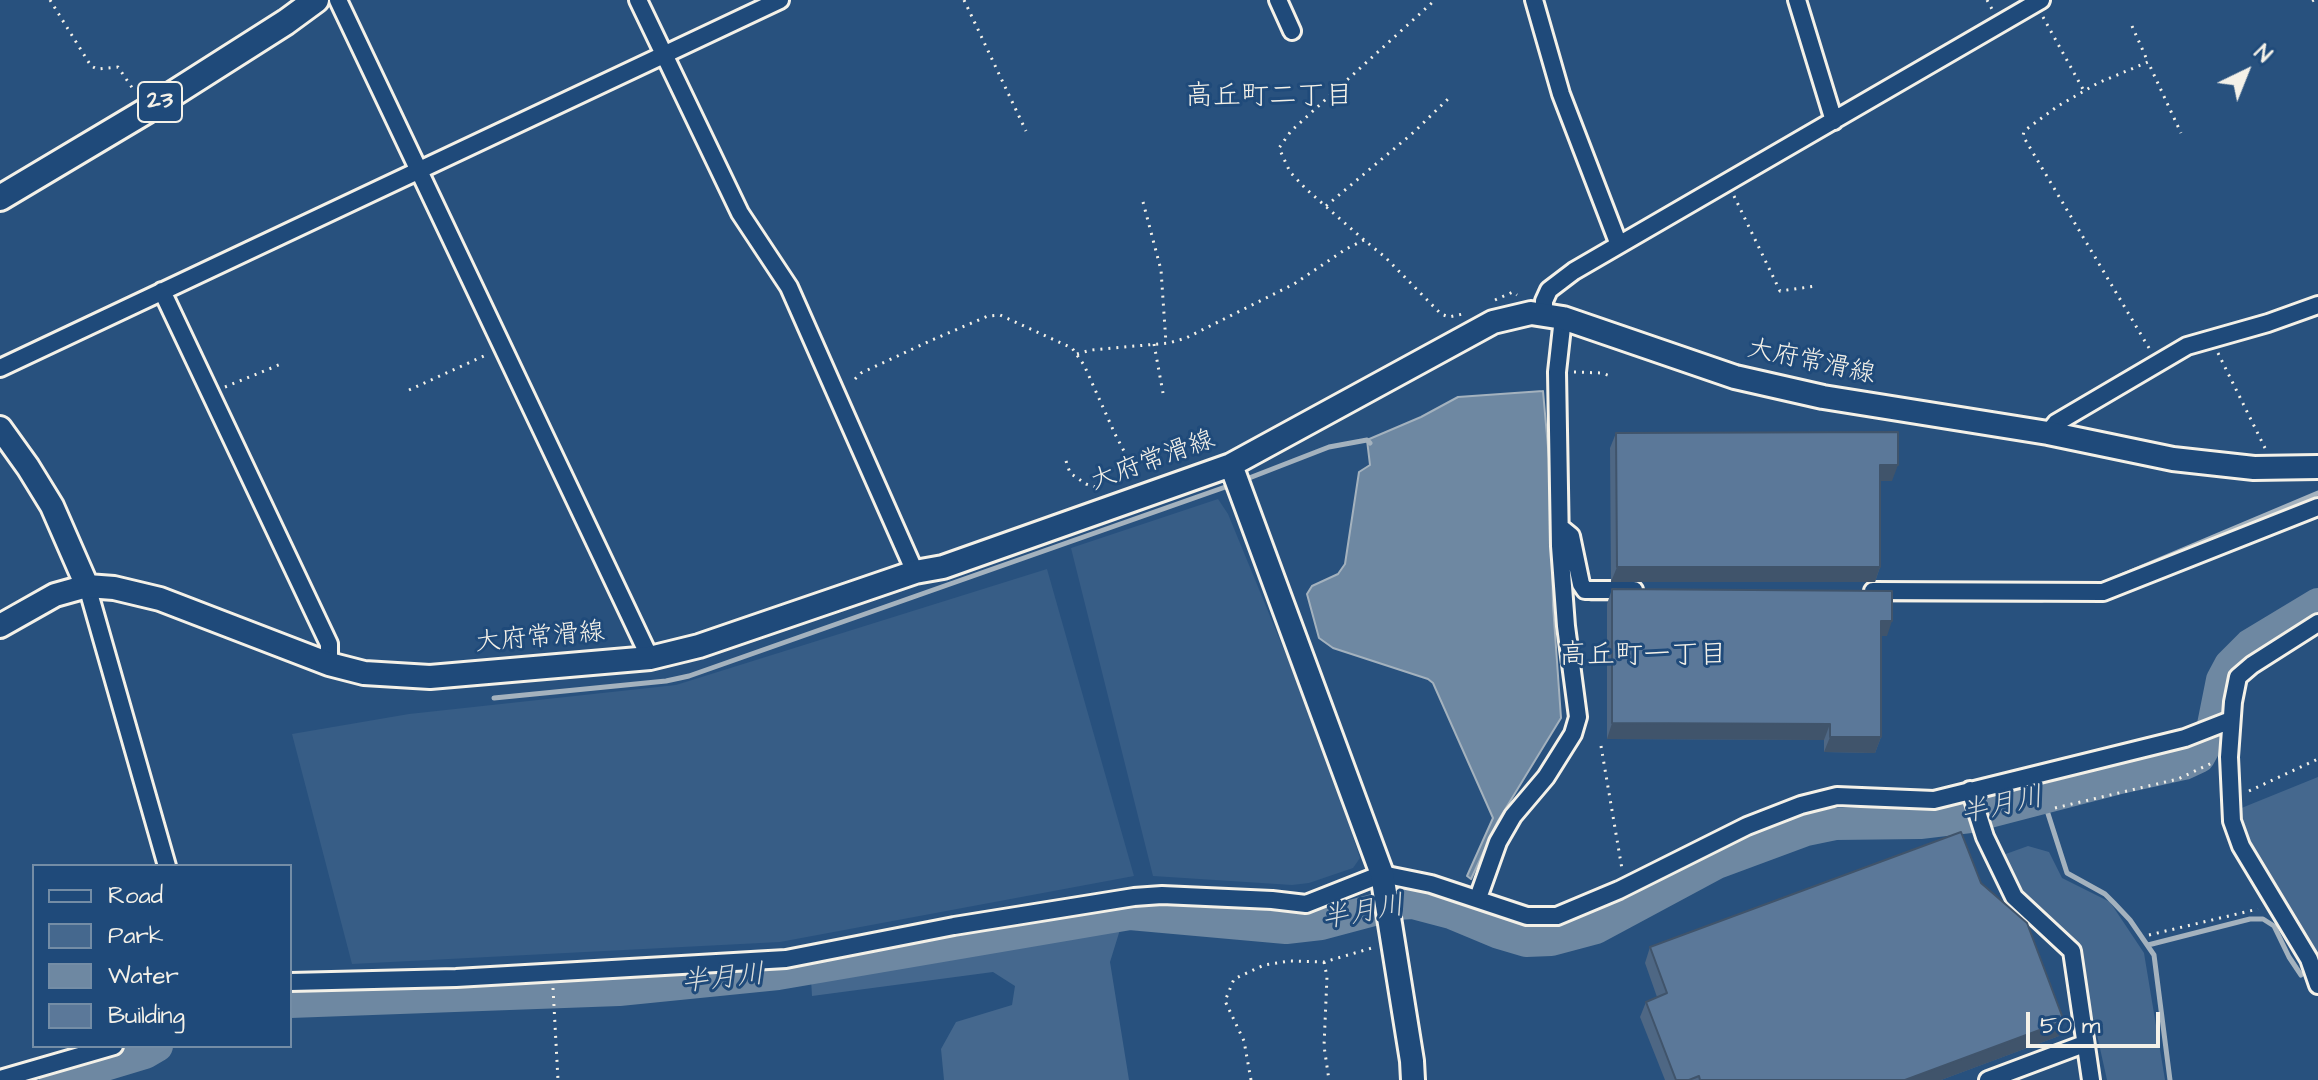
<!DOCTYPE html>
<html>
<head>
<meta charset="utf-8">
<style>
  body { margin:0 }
  #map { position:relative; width:2318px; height:1080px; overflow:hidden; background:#28517e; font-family:"Architects Daughter",sans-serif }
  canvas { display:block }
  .legend { position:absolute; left:32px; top:864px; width:260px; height:184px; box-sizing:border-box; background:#1f4a7a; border:2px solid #748da6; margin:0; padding:10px 14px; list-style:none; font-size:24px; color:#f4f1e8 }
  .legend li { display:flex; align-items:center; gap:16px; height:40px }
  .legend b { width:40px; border:2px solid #748da6 }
  .north { position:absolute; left:2206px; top:32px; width:80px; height:80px; -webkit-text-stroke:6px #1f4a7a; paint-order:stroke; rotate:43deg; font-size:22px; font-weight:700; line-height:32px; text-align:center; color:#f4f1e8 }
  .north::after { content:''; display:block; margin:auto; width:28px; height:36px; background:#f4f1e8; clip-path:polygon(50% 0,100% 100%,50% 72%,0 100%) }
  .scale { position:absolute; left:2026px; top:1012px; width:134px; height:36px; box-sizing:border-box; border:4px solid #f4f1e8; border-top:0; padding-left:10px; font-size:24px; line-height:28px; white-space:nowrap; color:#f4f1e8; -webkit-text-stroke:6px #1f4a7a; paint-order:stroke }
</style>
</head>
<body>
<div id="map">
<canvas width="2318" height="1080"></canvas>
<ul class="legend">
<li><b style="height:10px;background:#1f4a7a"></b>Road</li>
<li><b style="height:22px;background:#45688e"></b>Park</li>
<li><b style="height:22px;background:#6e88a2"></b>Water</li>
<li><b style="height:22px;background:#5b7899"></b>Building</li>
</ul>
<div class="north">N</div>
<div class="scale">50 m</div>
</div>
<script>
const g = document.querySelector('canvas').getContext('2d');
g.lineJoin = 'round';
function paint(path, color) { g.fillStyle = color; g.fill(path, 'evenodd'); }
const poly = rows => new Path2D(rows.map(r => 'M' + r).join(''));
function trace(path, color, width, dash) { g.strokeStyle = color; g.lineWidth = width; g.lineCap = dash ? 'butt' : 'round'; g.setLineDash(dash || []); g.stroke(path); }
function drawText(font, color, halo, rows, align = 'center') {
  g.font = font + ' "Architects Daughter","Klee One",sans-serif'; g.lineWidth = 6; g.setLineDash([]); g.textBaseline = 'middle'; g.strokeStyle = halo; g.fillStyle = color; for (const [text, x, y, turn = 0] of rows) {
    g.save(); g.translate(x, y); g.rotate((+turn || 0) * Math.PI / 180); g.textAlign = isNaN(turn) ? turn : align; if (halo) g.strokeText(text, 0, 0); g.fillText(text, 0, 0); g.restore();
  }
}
paint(poly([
  [1218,499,1228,514,1319,735,1360,858,1353,868,1309,883,1292,885,1153,876,1071,548],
  [1047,569,1134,876,780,942,352,964,292,734,409,714,676,685]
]), '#375d86');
paint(poly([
  [2318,777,2318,954,2245,837,2239,809],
  [2028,846,2049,852,2062,878,2110,902,2144,953,2165,1080,2107,1080,2078,949,2023,891,2003,855],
  [1123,920,1110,962,1129,1080,944,1080,941,1049,956,1022,1012,1005,1015,986,993,972,812,996,811,979]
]), '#45688e');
const water = poly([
  [1543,391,1550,470,1553,605,1561,718,1498,821,1471,879,1467,876,1493,818,1433,683,1428,679,1333,648,1319,638,1307,594,1312,586,1338,574,1345,564,1359,472,1370,465,1367,440,1421,417,1458,397,1543,391]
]);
paint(water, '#6e88a2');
trace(water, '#a4b2be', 2);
trace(poly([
  [1244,480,1329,447,1367,440,1370,443],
  [2109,581,2318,493],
  [1591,599,1614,599],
  [1888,600,2042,600],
  [494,698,666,681,689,676,1231,485],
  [2043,798,2067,873,2105,894,2114,903,2130,920,2154,955,2170,1080],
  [2148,945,2250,919,2263,919,2274,926,2289,957,2301,975]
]), '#a4b2be', 5);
trace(poly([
  [290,1002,619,990,778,974,1130,914,1286,928,1321,924,1396,904,1413,903,1451,913,1499,933,1526,941,1551,940,1596,928,1717,863,1806,830,1835,824,1920,823,1970,817,2116,779,2184,764,2199,757,2211,735,2222,680,2230,665,2250,645,2318,604],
  [55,1080,145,1053,157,1046]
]), '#6e88a2', 32);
const street = poly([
  [338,0,650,658],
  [638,0,740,213,789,287,915,572],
  [1278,0,1292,31],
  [1534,0,1561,94,1619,245],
  [1797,0,1834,121],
  [162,291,329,644,329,664],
  [1544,314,1544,301,1549,290,1574,271,2041,0],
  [0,368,780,0],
  [2048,433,2056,423,2187,346,2268,323,2318,305],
  [1560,527,1571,536,1581,584,1585,590,1634,590],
  [87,586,167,866],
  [1873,591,2103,592,2318,507],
  [2318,623,2252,665,2238,677,2233,702,2229,757,2232,821,2241,846,2309,959,2318,985],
  [1970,790,1985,837,2014,897,2072,951,2091,1080],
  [1478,898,1498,842,1513,816,1546,777,1573,734,1578,717,1566,626,1560,546,1557,372,1563,318],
  [290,982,456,978,786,959,954,926,1134,897,1162,895,1272,900,1306,904,1382,874,1431,884,1527,916,1557,916,1619,890,1747,826,1801,805,1837,796,1934,800,2185,738,2231,720],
  [0,1079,114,1046],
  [1988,1080,2084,1044]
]);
const secondary = poly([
  [0,428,28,467,52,506,87,586],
  [1231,465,1382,874,1412,1061,1413,1080],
  [0,626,55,595,87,586,114,588,160,599,329,664,364,673,430,677,650,658,699,646,915,572,943,567,1231,465,1493,322,1531,313,1563,318,1735,377,1823,397,2048,433,2173,459,2254,468,2318,467]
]);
const primary = poly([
  [0,198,146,111,286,22,316,0]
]);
trace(street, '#f4f1e8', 22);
trace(secondary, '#f4f1e8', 28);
trace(primary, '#f4f1e8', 30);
trace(poly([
  [50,0,91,66,97,69,118,67,135,92],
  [964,0,1026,131],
  [1987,0,1993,11],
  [2312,1,2314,0],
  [2043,17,2084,91],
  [2132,26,2148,62],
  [1734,196,1780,291,1816,286],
  [1143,202,1161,270,1166,343],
  [1326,206,1414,132,1451,96],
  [1364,240,1306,189,1290,172,1279,148,1291,131,1435,0],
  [1495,300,1513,292,1517,295],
  [1154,344,1163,393],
  [2149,348,2023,136,2024,131,2058,106,2098,83,2148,62,2181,133],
  [2218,353,2266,450],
  [1077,354,1091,350,1169,343,1186,338,1294,284,1346,249,1364,240,1385,257,1441,314,1449,317,1463,314],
  [1574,372,1602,373,1613,377],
  [855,379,861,373,932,340,988,316,1000,315,1072,348,1084,365,1115,434,1135,472,1139,475],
  [225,387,281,364],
  [409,390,486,355],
  [1066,461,1070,473,1086,484,1101,489],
  [1601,746,1622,869],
  [2249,791,2318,759],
  [2055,808,2178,779,2214,762],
  [2149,935,2258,909],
  [1324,962,1327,977,1324,1046,1329,1080],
  [553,988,558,1080],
  [1251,1080,1244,1041,1225,1001,1234,979,1264,965,1290,961,1324,962,1372,948]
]), '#f4f1e8', 3, [2, 6]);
trace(street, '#1f4a7a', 16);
trace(secondary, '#1f4a7a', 22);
trace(primary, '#1f4a7a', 24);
paint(poly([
  [1616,433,1892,481,1880,481,1880,567,1875,582,1611,582,1610,448],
  [1612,589,1887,636,1881,636,1881,737,1875,753,1824,752,1824,740,1607,739,1607,604],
  [1981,883,2064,1021,2059,1036,1941,1080,1665,1080,1640,1017,1646,1002,1657,997,1645,963,1650,947]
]), '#4e6784');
paint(poly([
  [1880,465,1898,465,1892,481,1874,481],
  [1617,567,1880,567,1875,582,1611,582],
  [1881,621,1892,621,1887,636,1875,636],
  [1612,723,1830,724,1824,740,1607,739],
  [1830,737,1881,737,1875,753,1824,752],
  [2064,1021,2059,1036,1941,1080,1905,1080]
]), '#40546b');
const building = poly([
  [1898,432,1898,465,1880,465,1880,567,1617,567,1616,433,1898,432],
  [1612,589,1892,591,1892,621,1881,621,1881,737,1830,737,1830,724,1612,723,1612,589],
  [1961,832,1981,883,2027,923,2064,1021,1905,1080,1700,1080,1699,1076,1689,1080,1676,1080,1646,1002,1667,993,1650,947,1961,832]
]);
paint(building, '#5b7899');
trace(building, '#40546b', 2);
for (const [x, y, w] of [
  [160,102,44]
]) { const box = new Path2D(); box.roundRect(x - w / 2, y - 20, w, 40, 6); g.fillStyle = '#1f4a7a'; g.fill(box); trace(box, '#f4f1e8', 2); }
drawText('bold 24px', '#f4f1e8', null, [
  ["23",160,102]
]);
drawText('26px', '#f4f1e8', '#1f4a7a', [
  ["大府常滑線",1811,363,12],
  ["大府常滑線",1153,462,-20],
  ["大府常滑線",540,639,-5]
]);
drawText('28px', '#f4f1e8', '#1f4a7a', [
  ["高丘町二丁目",1269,98],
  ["高丘町一丁目",1643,657]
]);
drawText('italic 28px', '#d9dcda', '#1f4a7a', [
  ["半月川",2002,807,-12],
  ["半月川",1363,914,-10],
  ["半月川",723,980,-6]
]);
</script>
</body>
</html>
